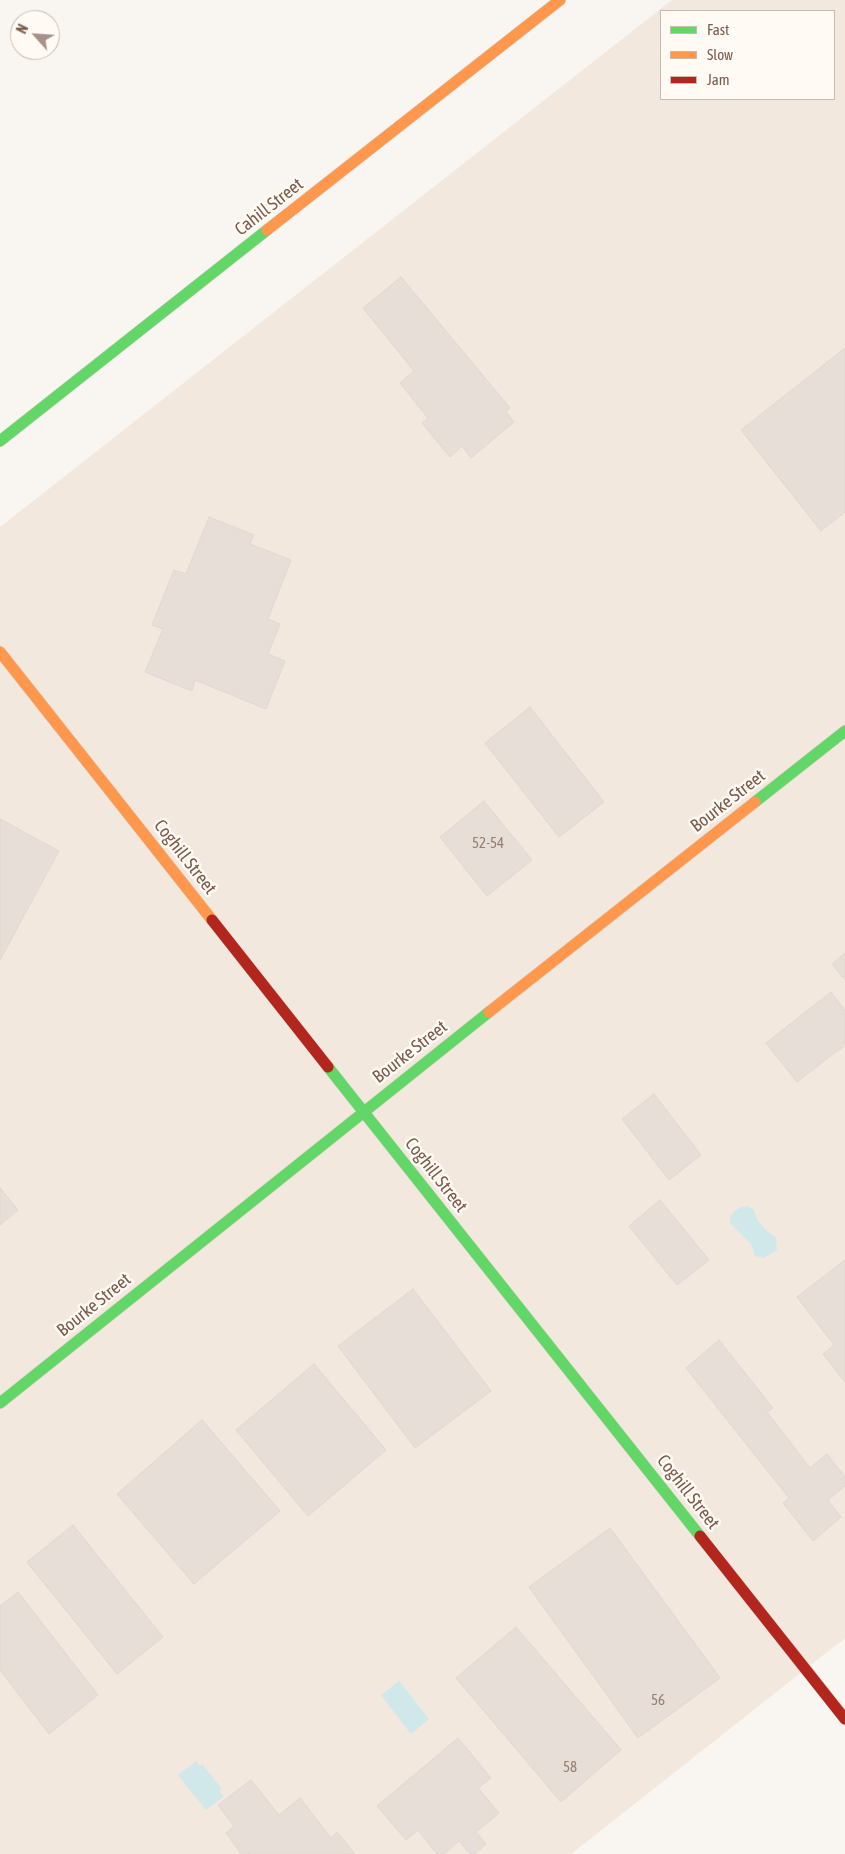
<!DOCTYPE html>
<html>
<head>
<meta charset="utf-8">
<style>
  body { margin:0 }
  #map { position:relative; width:845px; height:1854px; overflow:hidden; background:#f9f5f0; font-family:"Asap Condensed",sans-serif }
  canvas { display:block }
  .legend { position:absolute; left:660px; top:10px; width:175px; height:90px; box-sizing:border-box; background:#fffaf3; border:1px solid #cabbb1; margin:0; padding:6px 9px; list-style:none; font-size:15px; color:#7a5c4d }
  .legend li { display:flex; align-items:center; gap:10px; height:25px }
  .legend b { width:25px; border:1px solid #cabbb1 }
  .north { position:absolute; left:10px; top:10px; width:50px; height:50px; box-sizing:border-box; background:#fffaf3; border:1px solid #cabbb1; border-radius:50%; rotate:296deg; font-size:14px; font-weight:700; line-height:20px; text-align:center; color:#7a5c4d }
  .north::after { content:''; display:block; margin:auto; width:18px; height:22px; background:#a69286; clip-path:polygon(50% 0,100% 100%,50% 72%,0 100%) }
</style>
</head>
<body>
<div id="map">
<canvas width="845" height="1854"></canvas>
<ul class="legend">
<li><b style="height:6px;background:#63d668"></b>Fast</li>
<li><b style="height:6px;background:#ff974d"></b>Slow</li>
<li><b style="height:6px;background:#b3261e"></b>Jam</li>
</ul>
<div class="north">N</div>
</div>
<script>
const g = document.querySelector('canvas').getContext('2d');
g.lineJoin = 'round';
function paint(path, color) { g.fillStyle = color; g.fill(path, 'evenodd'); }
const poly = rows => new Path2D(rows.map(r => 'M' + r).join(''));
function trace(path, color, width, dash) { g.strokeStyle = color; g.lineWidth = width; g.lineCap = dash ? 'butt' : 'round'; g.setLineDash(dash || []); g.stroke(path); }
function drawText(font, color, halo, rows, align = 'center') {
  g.font = font + ' "Asap Condensed",sans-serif'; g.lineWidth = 5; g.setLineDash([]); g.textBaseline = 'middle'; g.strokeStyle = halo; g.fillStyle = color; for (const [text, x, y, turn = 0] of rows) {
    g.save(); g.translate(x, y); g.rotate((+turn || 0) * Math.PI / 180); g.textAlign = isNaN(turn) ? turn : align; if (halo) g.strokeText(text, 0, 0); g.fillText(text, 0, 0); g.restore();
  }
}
paint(poly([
  [672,0,845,0,845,1638,571,1854,0,1854,0,527],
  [661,11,834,11,834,99,661,99]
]), '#f2e8de');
paint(poly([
  [748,1206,754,1210,758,1221,767,1231,776,1237,777,1250,764,1258,755,1256,751,1244,730,1223,730,1218,733,1212,741,1207],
  [399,1681,429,1719,411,1734,381,1695],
  [196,1761,200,1766,202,1764,222,1789,219,1791,224,1796,206,1810,178,1775]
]), '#d0e8ea');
const building = poly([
  [401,277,510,408,506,412,514,422,471,458,462,446,450,457,422,423,428,418,400,383,414,371,363,308,401,277],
  [845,348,845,512,821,531,741,430,845,348],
  [209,517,254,535,250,544,291,560,268,619,280,624,268,654,285,661,266,709,195,680,192,691,145,672,163,629,152,625,174,570,186,574,209,517],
  [530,707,604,802,559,837,485,743,530,707],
  [484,801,532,860,487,896,440,837,484,801],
  [0,819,59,851,0,960,0,819],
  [845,953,845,980,832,964,845,953],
  [831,992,845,1010,845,1045,797,1082,766,1043,831,992],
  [654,1094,701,1155,669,1180,622,1119,654,1094],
  [0,1188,18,1210,0,1225,0,1188],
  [660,1200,709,1260,677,1285,629,1226,660,1200],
  [845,1260,845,1382,823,1354,834,1345,797,1297,845,1260],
  [413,1289,491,1391,415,1448,338,1346,413,1289],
  [719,1340,773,1408,767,1412,810,1468,827,1454,845,1477,845,1486,828,1500,841,1517,813,1541,783,1503,789,1498,686,1368,719,1340],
  [314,1364,386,1450,308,1516,236,1430,314,1364],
  [202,1420,280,1511,194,1584,117,1494,202,1420],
  [73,1525,163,1637,117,1674,27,1562,73,1525],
  [610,1528,720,1678,638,1738,529,1587,610,1528],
  [18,1592,98,1695,49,1734,0,1670,0,1606,18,1592],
  [516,1627,621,1750,561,1802,456,1678,516,1627],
  [458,1738,491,1778,478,1788,499,1813,476,1832,486,1844,474,1854,470,1854,459,1841,444,1854,437,1854,418,1830,406,1840,377,1806,458,1738],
  [251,1780,279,1815,300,1798,331,1838,337,1832,355,1854,256,1854,255,1853,241,1854,226,1833,234,1826,218,1805,251,1780]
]);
paint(building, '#e6ded7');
trace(building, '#e2d8d2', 1);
const fast = poly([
  [0,441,267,230],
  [755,802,845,731],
  [328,1067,700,1536],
  [0,1403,489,1012]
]);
const slow = poly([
  [267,230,560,0],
  [0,652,212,920],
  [489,1012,755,802]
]);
const jam = poly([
  [212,920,328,1067],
  [700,1536,845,1719]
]);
trace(fast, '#d9d2cb', 12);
trace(slow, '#d9d2cb', 12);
trace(jam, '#d9d2cb', 12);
trace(fast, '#63d668', 11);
trace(slow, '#ff974d', 11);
trace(jam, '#b3261e', 11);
drawText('15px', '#977e72', null, [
  ["52-54",488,843],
  ["56",658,1700],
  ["58",570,1767]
]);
drawText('18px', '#7a5c4d', '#fffaf3', [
  ["Cahill Street",269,207,-38],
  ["Bourke Street",728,801,-38],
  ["Coghill Street",185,857,52],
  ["Bourke Street",410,1052,-38],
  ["Coghill Street",436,1175,52],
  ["Bourke Street",94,1305,-39],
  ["Coghill Street",688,1492,52]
]);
</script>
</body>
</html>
